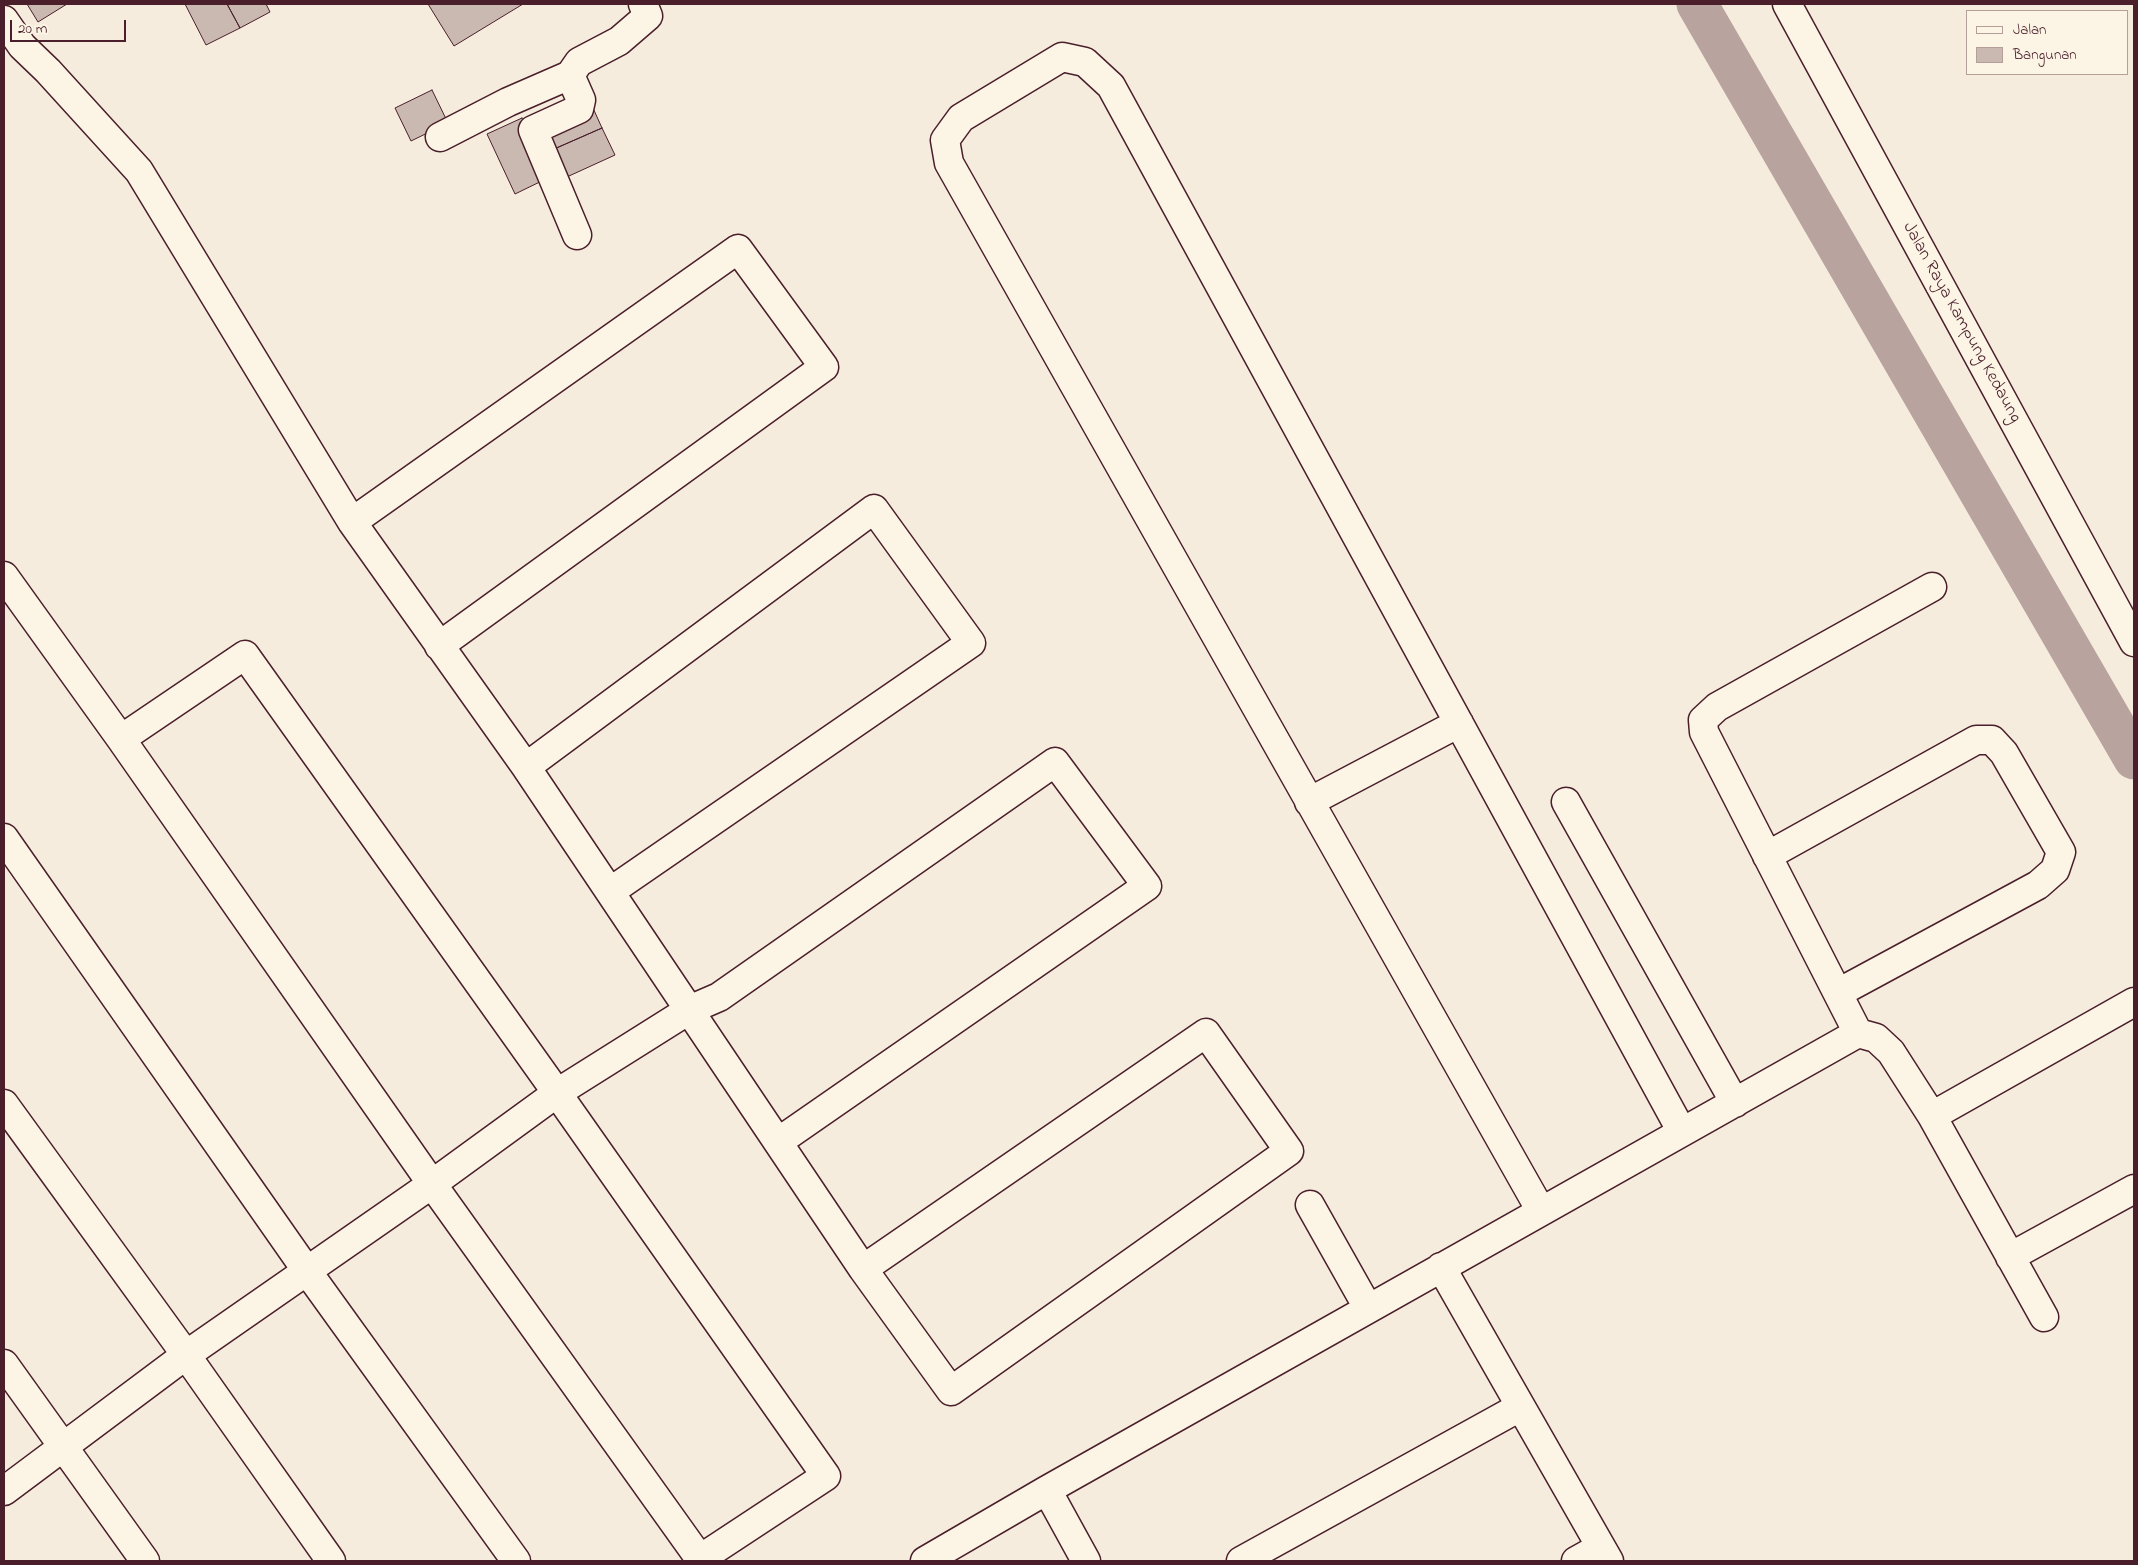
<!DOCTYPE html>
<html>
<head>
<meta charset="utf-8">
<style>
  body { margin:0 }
  #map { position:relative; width:2138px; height:1565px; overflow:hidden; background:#f5ecde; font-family:"Indie Flower",sans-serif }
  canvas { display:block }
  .frame { position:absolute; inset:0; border:5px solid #4a1f2b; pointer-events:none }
  .legend { position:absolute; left:1966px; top:10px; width:162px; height:65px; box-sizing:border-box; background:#fcf5e5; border:1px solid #b59f9b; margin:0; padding:6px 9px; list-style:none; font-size:15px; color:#4a1f2b }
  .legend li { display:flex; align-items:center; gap:10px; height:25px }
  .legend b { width:25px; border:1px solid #b59f9b }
  .scale { position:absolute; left:10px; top:20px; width:116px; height:22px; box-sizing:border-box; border:2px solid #4a1f2b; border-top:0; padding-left:6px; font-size:15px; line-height:18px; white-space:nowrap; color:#4a1f2b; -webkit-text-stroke:4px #fcf5e5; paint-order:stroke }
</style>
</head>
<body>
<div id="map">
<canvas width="2138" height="1565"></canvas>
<div class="frame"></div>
<ul class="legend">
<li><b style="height:6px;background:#fcf5e5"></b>Jalan</li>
<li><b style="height:14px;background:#cab9b1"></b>Bangunan</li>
</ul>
<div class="scale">20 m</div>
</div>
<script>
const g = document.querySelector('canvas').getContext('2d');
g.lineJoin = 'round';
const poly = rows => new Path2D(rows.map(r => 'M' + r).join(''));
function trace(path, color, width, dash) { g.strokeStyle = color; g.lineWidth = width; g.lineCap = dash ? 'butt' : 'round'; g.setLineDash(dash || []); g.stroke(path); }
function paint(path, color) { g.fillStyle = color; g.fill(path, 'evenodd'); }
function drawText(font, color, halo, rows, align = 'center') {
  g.font = font + ' "Indie Flower",sans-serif'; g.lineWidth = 5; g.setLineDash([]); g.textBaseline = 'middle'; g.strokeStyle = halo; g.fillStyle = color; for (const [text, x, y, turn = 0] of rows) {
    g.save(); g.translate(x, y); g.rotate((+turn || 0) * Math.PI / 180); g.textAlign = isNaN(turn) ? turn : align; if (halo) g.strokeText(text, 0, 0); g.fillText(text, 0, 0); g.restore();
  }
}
trace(poly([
  [1697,4,2134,759]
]), '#b8a39e', 41);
const building = poly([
  [27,4,67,4,38,22,27,4],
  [185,4,227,4,240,28,206,45,185,4],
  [227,4,266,4,270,12,240,28,227,4],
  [428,4,523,4,454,46,428,4],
  [432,90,448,123,411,141,395,108,432,90],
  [593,108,602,128,545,153,537,134,593,108],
  [522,118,550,177,515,194,487,134,522,118],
  [602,128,615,155,558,181,545,153,602,128]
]);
paint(building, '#cab9b1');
trace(building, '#4a1f2b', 1);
const minor = poly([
  [1787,4,2134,642],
  [4,20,22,46,48,71,139,171,352,522,526,767,863,1269,951,1391,1289,1151,1206,1033,863,1269],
  [440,137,508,102,570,75],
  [577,235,533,130,579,109,581,100,570,75,579,62,619,41,648,16,643,4],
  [352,522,738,249,824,367,439,646],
  [4,576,121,739,432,1184,700,1559,826,1476,557,1093,245,655,121,739],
  [526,767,874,509,971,643,611,891],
  [1309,802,1459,723],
  [1566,802,1735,1103],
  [4,838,307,1271,516,1561],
  [1767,856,1976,740,1992,740,2004,753,2061,852,2055,870,2038,885,1838,993],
  [1858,1033,1704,732,1703,720,1717,707,1932,587],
  [4,1104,186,1355,331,1561],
  [1932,1116,2044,1317],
  [1310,1205,1368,1308],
  [1541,1211,949,163,945,140,961,118,1062,57,1085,62,1111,86,1682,1132],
  [2010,1257,2134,1189],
  [1441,1267,1609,1561],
  [4,1364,145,1561],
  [1047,1490,1086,1561],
  [4,1491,186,1355,432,1184,557,1093,689,1010,719,997,1055,762,1147,886,778,1142],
  [925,1561,1047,1490,1858,1033,1876,1038,1891,1052,1932,1116,2134,1002],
  [1241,1561,1520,1407],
  [1576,1561,1601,1547]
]);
trace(minor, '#4a1f2b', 31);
trace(minor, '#fcf5e5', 28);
drawText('18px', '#4a1f2b', '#fcf5e5', [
  ["Jalan Raya Kampung Kedaung",1961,323,61]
]);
</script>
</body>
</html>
